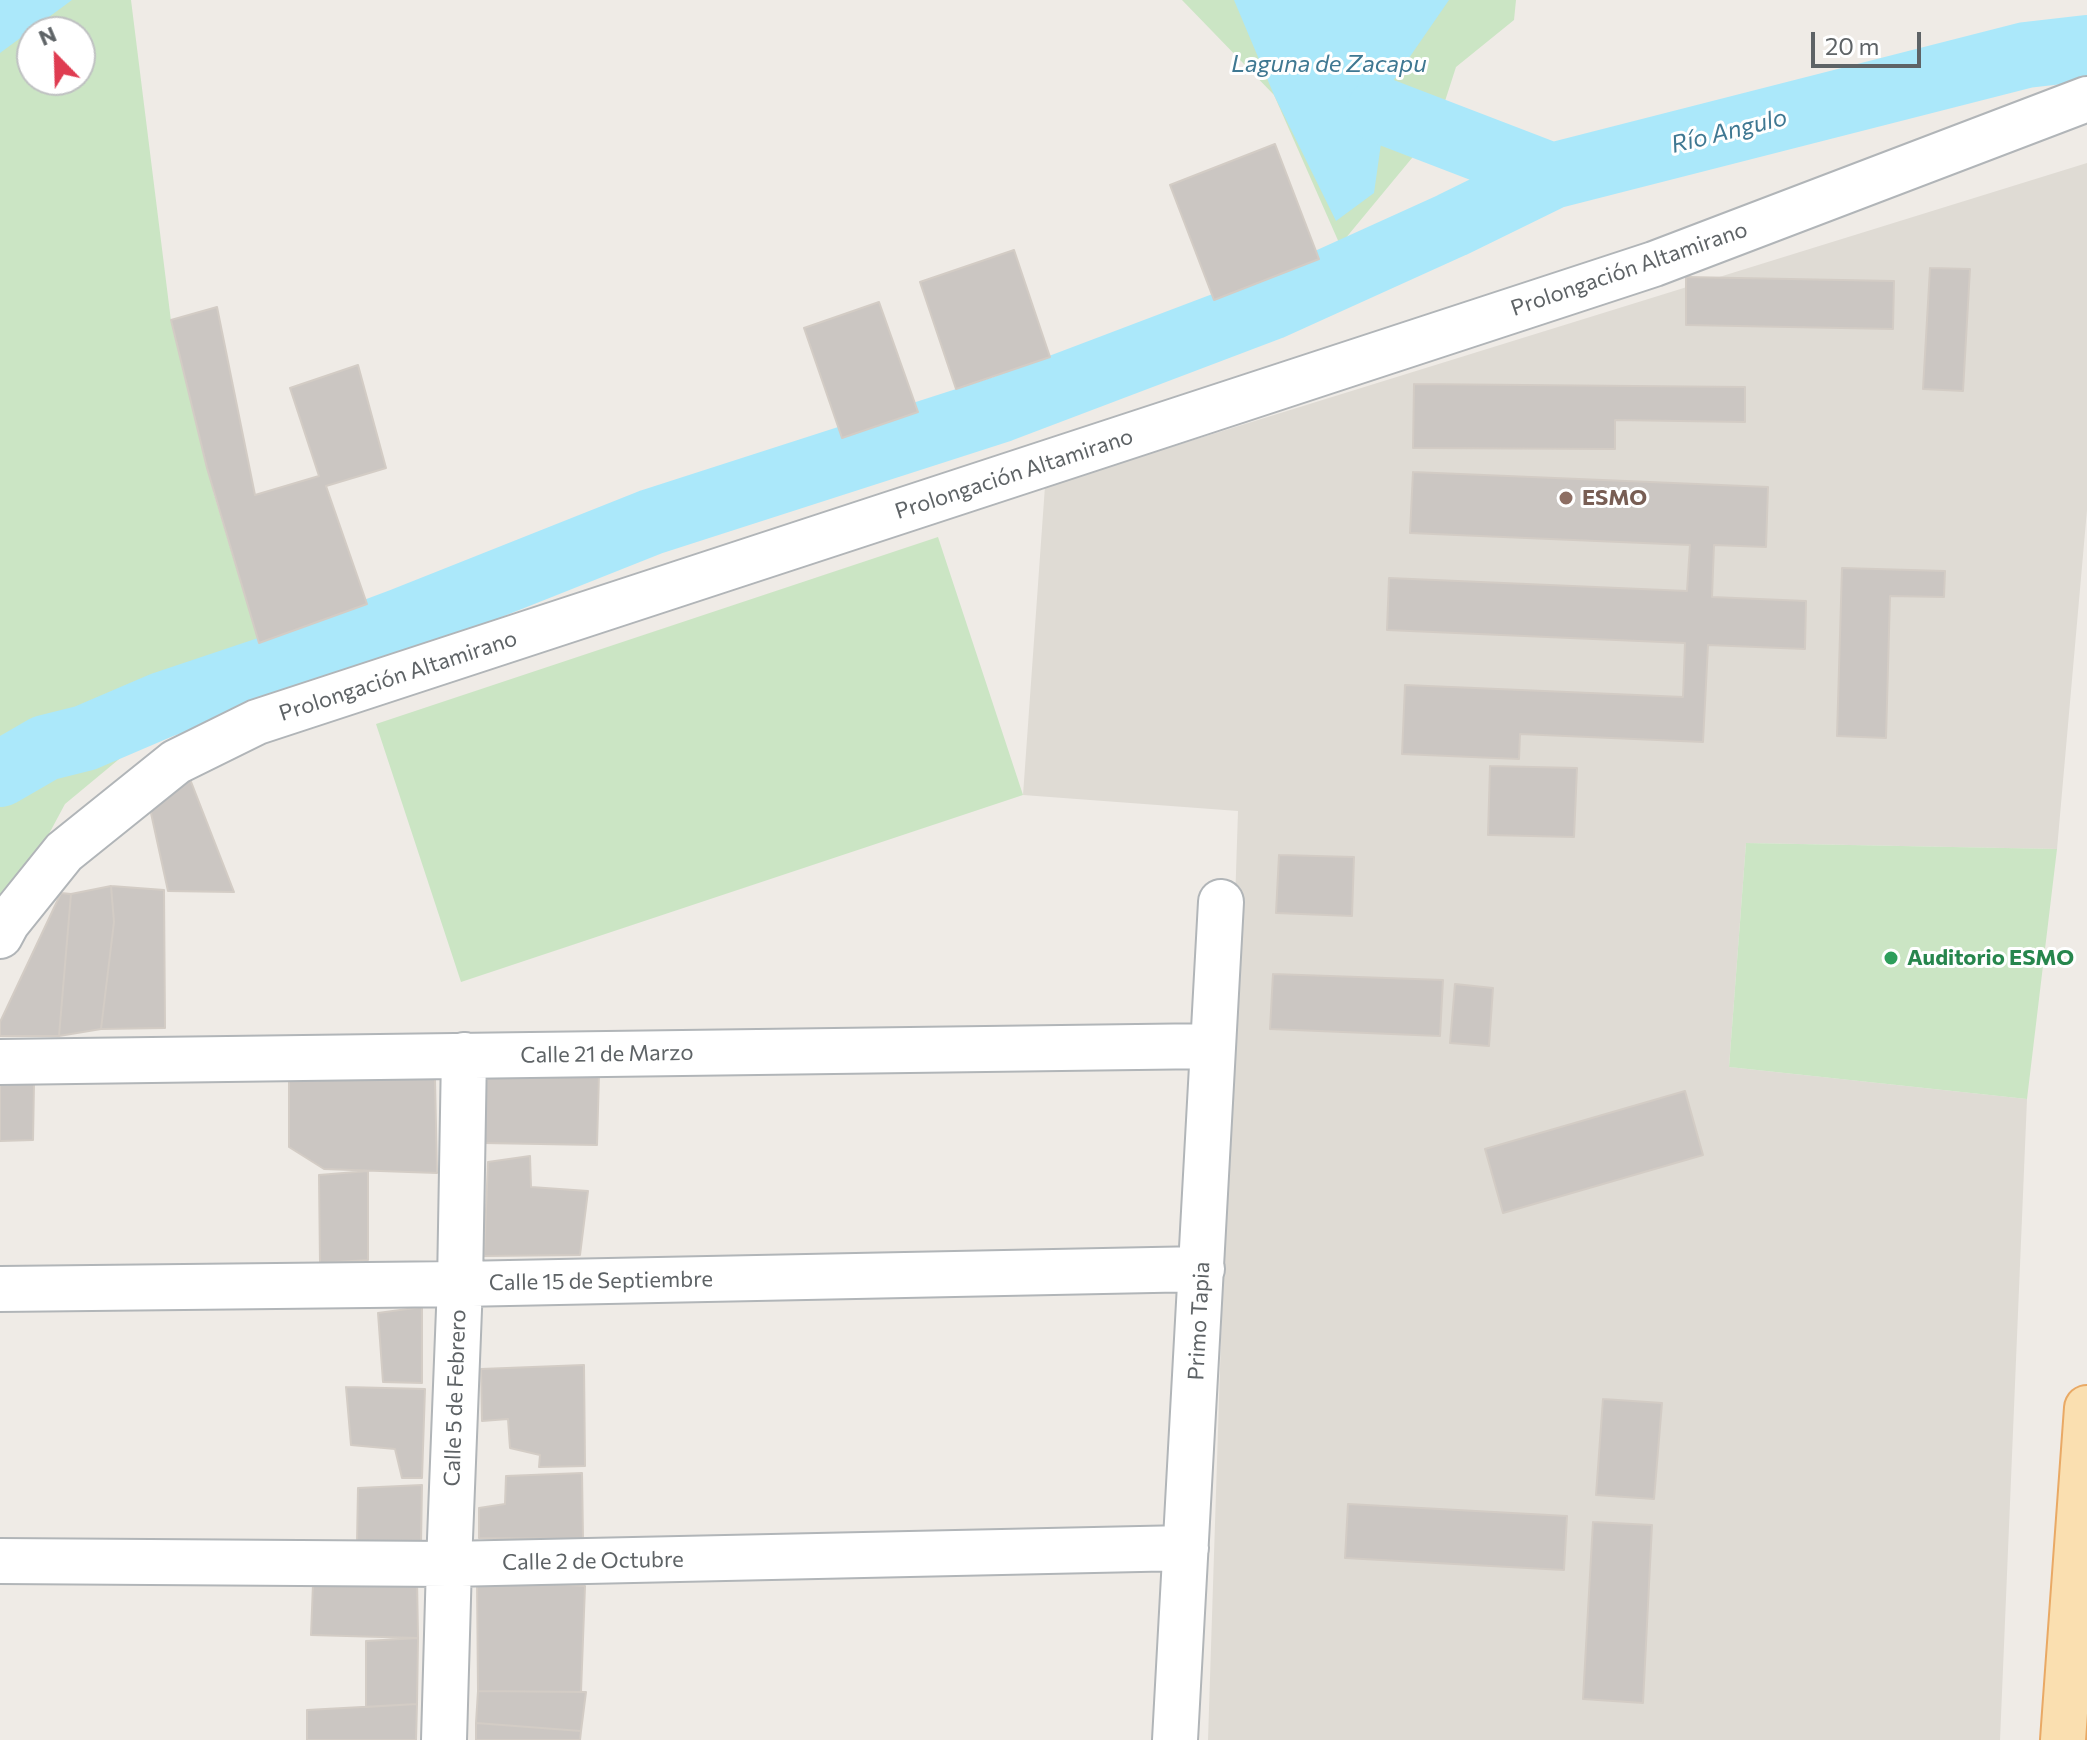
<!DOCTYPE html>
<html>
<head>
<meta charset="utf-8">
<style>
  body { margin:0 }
  #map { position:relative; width:2087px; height:1740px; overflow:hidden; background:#efebe6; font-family:Commissioner,sans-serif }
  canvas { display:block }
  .north { position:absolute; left:16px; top:16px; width:80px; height:80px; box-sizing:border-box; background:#fff; border:2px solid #bfc1c2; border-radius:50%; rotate:337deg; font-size:22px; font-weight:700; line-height:32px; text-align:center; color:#5e6366 }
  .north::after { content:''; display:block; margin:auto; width:28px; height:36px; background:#df3c51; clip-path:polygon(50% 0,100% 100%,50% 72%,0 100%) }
  .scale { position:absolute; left:1811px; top:32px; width:110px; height:36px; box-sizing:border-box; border:4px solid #5e6366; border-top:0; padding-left:10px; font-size:24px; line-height:28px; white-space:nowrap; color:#5e6366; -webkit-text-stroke:6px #fff; paint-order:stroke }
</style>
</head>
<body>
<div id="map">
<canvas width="2087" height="1740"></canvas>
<div class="north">N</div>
<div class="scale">20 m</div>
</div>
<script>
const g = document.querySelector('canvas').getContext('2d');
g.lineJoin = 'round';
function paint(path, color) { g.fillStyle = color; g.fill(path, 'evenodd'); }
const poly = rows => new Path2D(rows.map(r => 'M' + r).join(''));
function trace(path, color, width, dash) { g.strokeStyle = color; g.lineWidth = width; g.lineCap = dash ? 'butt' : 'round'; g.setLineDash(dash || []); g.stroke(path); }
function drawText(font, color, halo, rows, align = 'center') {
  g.font = font + ' Commissioner,sans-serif'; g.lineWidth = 6; g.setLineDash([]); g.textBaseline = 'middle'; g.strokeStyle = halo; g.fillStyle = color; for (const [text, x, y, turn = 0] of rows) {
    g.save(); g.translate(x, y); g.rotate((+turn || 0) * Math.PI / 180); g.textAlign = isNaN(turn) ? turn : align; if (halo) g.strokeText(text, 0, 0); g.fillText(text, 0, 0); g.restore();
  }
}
paint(poly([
  [2087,163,2087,510,2057,849,1746,843,1729,1067,2027,1099,2000,1740,1208,1740,1238,811,1023,795,1045,486]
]), '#dfdbd4');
paint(poly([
  [0,0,131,0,171,321,214,494,259,643,65,804,0,925],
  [32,32,80,32,80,80,32,80],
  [1182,0,1516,0,1514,20,1456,67,1436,129,1340,245,1274,95],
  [938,537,1023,795,461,982,376,724],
  [1746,843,2057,849,2027,1099,1729,1067]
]), '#cbe5c4');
paint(poly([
  [0,0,72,0,0,53],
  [1234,0,1449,0,1389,87,1374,193,1336,221,1274,95]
]), '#abe8fa');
trace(poly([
  [1380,110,1552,176,2026,55,2087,48],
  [0,774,45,748,85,738,162,705,314,654,402,621,651,522,1002,409,1271,307,1452,225,1552,176]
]), '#abe8fa', 66);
const building = poly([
  [1275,144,1319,259,1214,300,1170,185,1275,144],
  [1014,250,1050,357,956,389,920,282,1014,250],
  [1930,268,1970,269,1963,391,1923,389,1930,268],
  [1686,277,1894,281,1893,329,1686,325,1686,277],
  [879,302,918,412,842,438,804,328,879,302],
  [217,307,255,495,319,476,290,388,358,365,386,468,326,486,367,604,259,643,207,468,171,320,217,307],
  [1414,384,1745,387,1745,422,1615,420,1615,449,1413,448,1414,384],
  [1413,472,1768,487,1766,547,1714,545,1712,597,1806,601,1805,649,1708,645,1703,742,1520,734,1519,759,1402,754,1405,685,1683,697,1685,643,1387,630,1389,578,1687,591,1690,545,1410,533,1413,472],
  [1842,568,1945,571,1944,597,1890,596,1886,738,1837,736,1842,568],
  [1490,766,1577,768,1574,837,1488,835,1490,766],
  [188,774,234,892,168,891,149,804,188,774],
  [1279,855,1354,857,1352,916,1276,913,1279,855],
  [111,886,114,922,101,1029,59,1036,71,894,111,886],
  [111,886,164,890,165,1028,101,1029,114,922,111,886],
  [61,893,71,894,59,1036,0,1036,0,1022,61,893],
  [1273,974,1443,980,1440,1036,1270,1029,1273,974],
  [1455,984,1493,988,1489,1046,1450,1043,1455,984],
  [599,1074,597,1145,483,1143,487,1075,599,1074],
  [289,1076,435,1079,437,1173,324,1169,289,1147,289,1076],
  [34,1083,33,1140,0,1141,0,1085,34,1083],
  [1685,1091,1703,1155,1503,1213,1485,1149,1685,1091],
  [530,1156,531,1187,588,1191,580,1255,484,1256,488,1162,530,1156],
  [368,1171,368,1260,320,1263,319,1175,368,1171],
  [422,1307,422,1383,383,1382,378,1313,422,1307],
  [584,1365,585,1466,539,1467,540,1455,510,1448,508,1419,482,1421,481,1369,584,1365],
  [346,1387,425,1389,422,1478,402,1478,395,1449,351,1445,346,1387],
  [1603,1399,1662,1403,1654,1499,1596,1495,1603,1399],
  [582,1473,583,1539,479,1538,479,1508,505,1504,506,1476,582,1473],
  [422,1485,421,1544,357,1544,358,1488,422,1485],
  [1348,1504,1567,1516,1564,1570,1345,1558,1348,1504],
  [1593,1522,1652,1525,1643,1703,1583,1699,1593,1522],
  [417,1578,418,1638,311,1635,313,1584,417,1578],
  [477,1579,585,1586,581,1692,478,1691,477,1579],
  [418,1638,417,1704,366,1707,366,1641,418,1638],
  [478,1691,586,1692,581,1731,476,1723,478,1691],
  [417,1704,416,1740,307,1740,307,1710,417,1704],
  [476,1723,581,1731,580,1740,476,1740,476,1723]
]);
paint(building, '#cbc6c2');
trace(building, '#d3ccc5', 2);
const street = poly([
  [0,936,7,923,64,852,176,762,257,722,1654,264,2087,99],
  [0,1062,1213,1046],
  [0,1289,460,1284,1202,1269],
  [0,1561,449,1564,1186,1548],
  [444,1740,449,1564,460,1284,464,1055],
  [1175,1740,1221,902]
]);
const primary = poly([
  [2063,1740,2087,1408]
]);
trace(street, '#b1b5b8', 48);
trace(primary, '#e9a965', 48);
trace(street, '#fff', 44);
trace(primary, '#fadfb0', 44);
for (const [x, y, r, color] of [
  [1566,498,8,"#8d6e63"],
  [1891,958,8,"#2e9e5b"]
]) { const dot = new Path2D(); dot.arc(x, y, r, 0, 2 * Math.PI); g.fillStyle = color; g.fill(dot); trace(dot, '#fff', 3); }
drawText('22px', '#5e6366', '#fff', [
  ["Prolongación Altamirano",1629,269,-19],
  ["Prolongación Altamirano",1014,474,-18],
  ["Prolongación Altamirano",398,676,-18],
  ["Calle 21 de Marzo",607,1054,-1],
  ["Calle 15 de Septiembre",601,1281,-1],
  ["Primo Tapia",1199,1321,-87],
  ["Calle 5 de Febrero",455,1398,-88],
  ["Calle 2 de Octubre",593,1561,-1]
]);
drawText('bold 22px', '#785e54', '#fff', [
  ["ESMO",1582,498]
], 'left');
drawText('bold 22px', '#27864d', '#fff', [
  ["Auditorio ESMO",1907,958]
], 'left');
drawText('italic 24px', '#3f7892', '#fff', [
  ["Laguna de Zacapu",1329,64],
  ["Río Angulo",1729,131,-14]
]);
</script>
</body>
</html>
